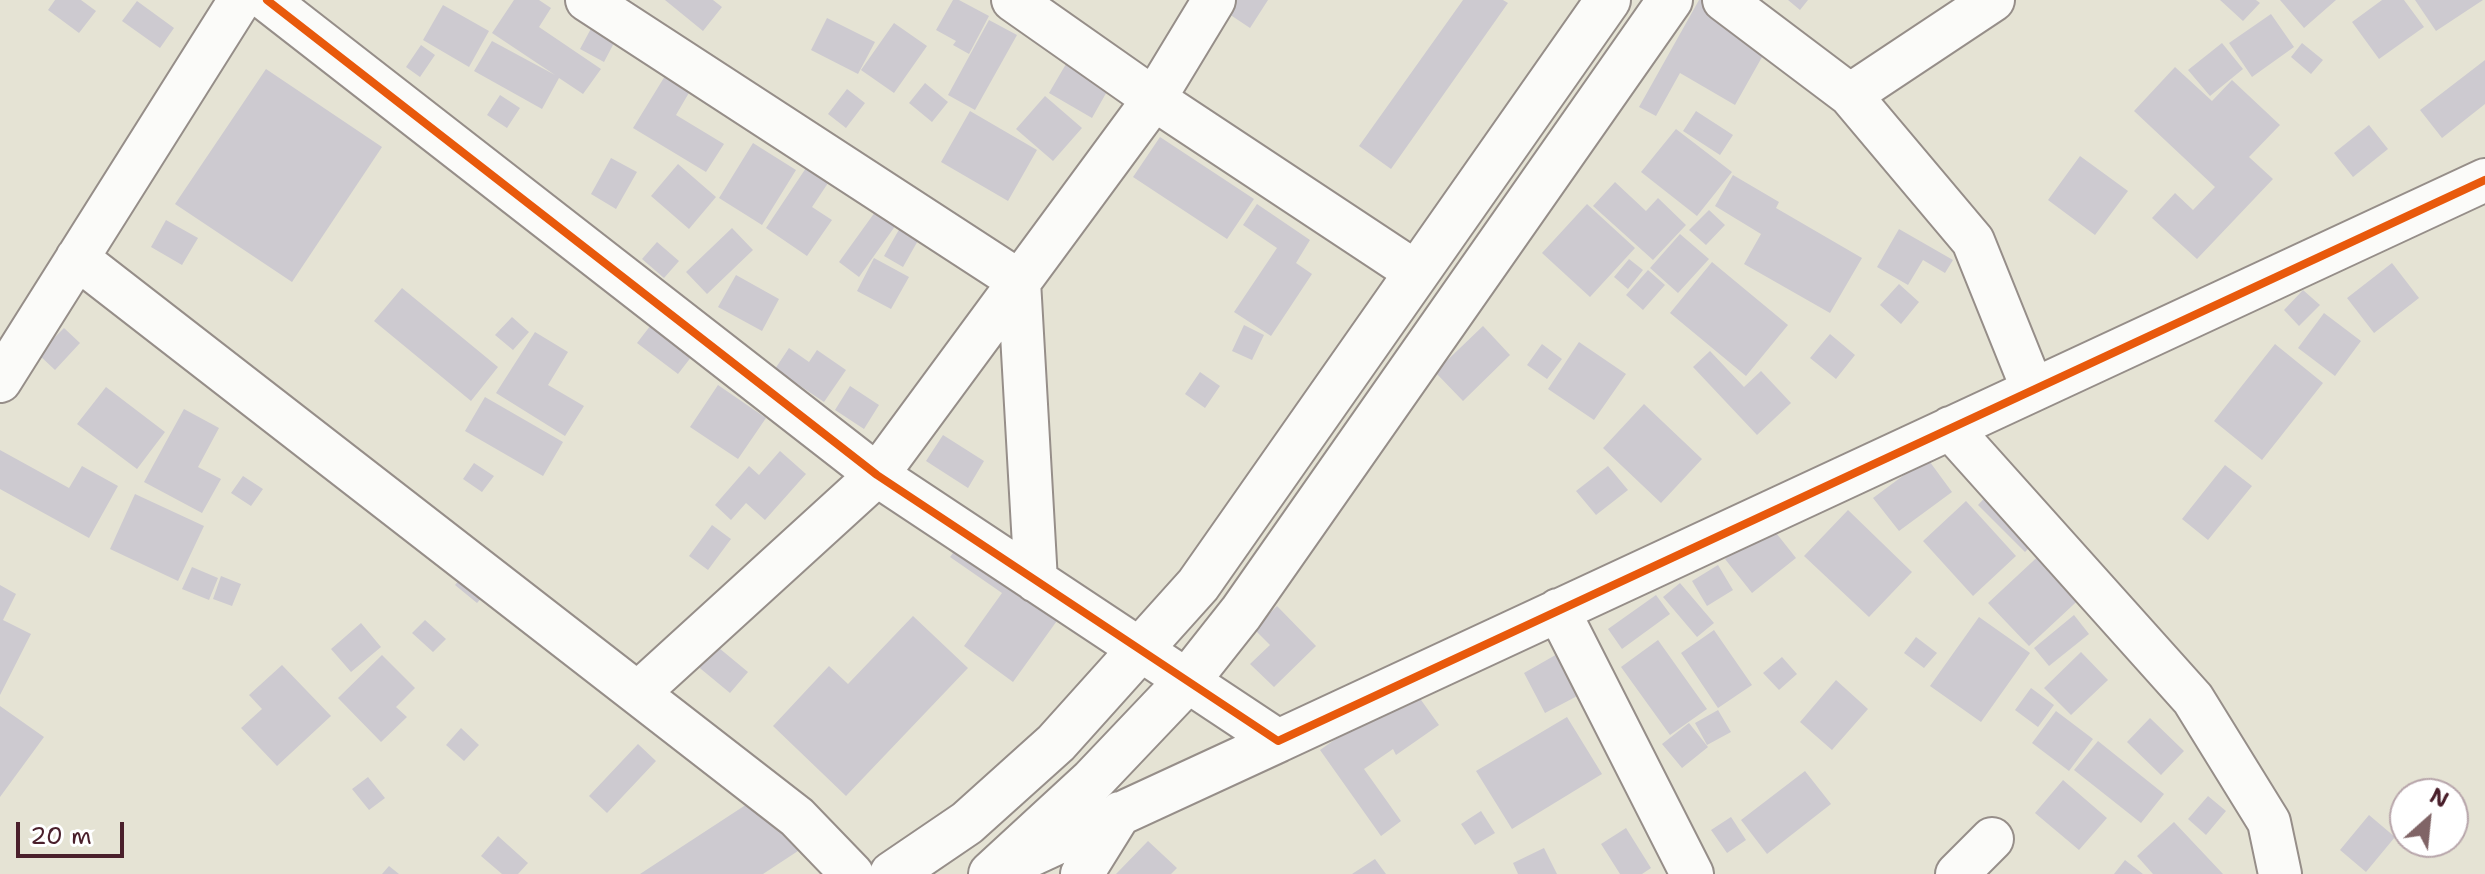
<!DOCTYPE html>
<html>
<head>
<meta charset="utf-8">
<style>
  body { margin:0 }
  #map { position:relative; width:2485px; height:874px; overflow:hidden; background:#e5e3d4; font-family:"Shantell Sans",sans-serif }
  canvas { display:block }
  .north { position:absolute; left:2389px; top:778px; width:80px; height:80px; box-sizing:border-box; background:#fff; border:2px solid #b7a5aa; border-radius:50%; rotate:27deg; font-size:22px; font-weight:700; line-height:32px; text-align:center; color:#4a1f2b }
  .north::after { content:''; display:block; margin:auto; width:28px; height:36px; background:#806466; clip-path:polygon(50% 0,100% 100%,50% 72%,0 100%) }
  .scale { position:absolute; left:16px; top:822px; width:108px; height:36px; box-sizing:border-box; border:4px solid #4a1f2b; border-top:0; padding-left:10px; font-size:24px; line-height:28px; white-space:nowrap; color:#4a1f2b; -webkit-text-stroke:6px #fff; paint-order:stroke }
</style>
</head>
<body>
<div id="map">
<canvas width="2485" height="874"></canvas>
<div class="north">N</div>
<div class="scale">20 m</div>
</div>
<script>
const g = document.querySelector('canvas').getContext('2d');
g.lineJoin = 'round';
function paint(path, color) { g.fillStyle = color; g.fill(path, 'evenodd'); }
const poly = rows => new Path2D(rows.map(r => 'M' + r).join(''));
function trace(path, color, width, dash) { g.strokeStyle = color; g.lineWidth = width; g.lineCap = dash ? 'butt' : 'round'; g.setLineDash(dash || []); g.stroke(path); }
paint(poly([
  [55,0,81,0,96,11,79,33,48,10],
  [514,0,539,0,551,8,539,27,601,69,583,94,559,78,542,109,474,71,492,41,555,75,492,33],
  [665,0,713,0,722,7,703,31],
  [953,0,959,0,989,16,969,54,953,45,956,41,936,30],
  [1221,0,1268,0,1250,28,1217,6],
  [1463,0,1503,0,1508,3,1391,169,1359,146],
  [1699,0,1715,0,1775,34,1735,105,1680,73,1656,116,1639,107],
  [1788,0,1808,0,1800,10],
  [2220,0,2256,0,2260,3,2243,21],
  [2280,0,2336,0,2304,28],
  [2382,0,2404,0,2424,27,2379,59,2352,22],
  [2415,0,2483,0,2436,31],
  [137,1,174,28,160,48,122,21],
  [443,5,489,31,469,67,423,40],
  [601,10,625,22,604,62,580,49],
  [2271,14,2294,47,2252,77,2229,43],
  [827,18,875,42,858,74,811,50],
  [989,20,1017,35,975,110,948,95],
  [894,23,927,46,894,93,861,70],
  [2222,43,2243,69,2210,96,2188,70],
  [2302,43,2323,60,2311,74,2291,57],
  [421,45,435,55,420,77,406,67],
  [2485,60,2485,104,2442,138,2420,110],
  [1066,64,1109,88,1092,118,1049,93],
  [2175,67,2212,101,2232,80,2280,125,2249,157,2273,179,2197,259,2152,218,2175,193,2193,210,2215,187,2134,111],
  [266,69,382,147,292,282,175,204],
  [665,76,690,91,676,115,724,144,706,172,633,128],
  [925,83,948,102,932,122,909,103],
  [847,89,865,103,846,128,828,114],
  [500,95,520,108,507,128,487,115],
  [1045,96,1082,128,1053,161,1016,129],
  [970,111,1037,150,1008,201,941,162],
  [1696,111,1733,135,1720,155,1683,131],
  [2369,125,2388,149,2353,177,2334,153],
  [1676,129,1732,172,1697,216,1641,172],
  [1160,137,1254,199,1227,239,1133,177],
  [753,143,796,170,762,225,719,198],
  [2080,156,2128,191,2095,235,2048,200],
  [611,158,637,172,616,209,591,194],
  [678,164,716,197,689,229,651,196],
  [806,168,828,183,812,207,832,220,807,256,766,228],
  [1733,175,1779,202,1776,208,1862,258,1830,313,1744,264,1761,234,1715,206],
  [1615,182,1646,211,1658,198,1686,225,1653,260,1593,206],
  [883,201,903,215,859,277,839,262],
  [1257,204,1310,240,1296,263,1312,274,1271,336,1234,312,1277,248,1243,225],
  [1587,204,1635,248,1590,297,1542,253],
  [1709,210,1725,225,1706,245,1689,230],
  [905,219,924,230,903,267,884,256],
  [166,220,198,238,182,265,151,247],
  [732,228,753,250,707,294,686,272],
  [1899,229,1953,260,1945,273,1923,260,1908,285,1877,267],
  [1680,234,1709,259,1678,293,1650,268],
  [657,242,679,261,664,278,642,259],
  [874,258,909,277,891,309,857,291],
  [1629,259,1643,270,1628,289,1614,277],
  [1712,262,1788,325,1746,376,1670,313],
  [2392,263,2419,298,2374,333,2347,298],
  [1648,270,1665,285,1643,310,1626,295],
  [736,275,779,299,762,331,718,307],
  [1899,284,1919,302,1901,324,1880,305],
  [402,288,498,367,471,401,374,321],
  [2303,290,2320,305,2299,326,2284,310],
  [2324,313,2361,341,2335,376,2298,348],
  [512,317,529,332,513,350,495,335],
  [654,321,695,352,678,374,637,343],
  [1244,325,1264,335,1252,360,1232,351],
  [1483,326,1510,355,1463,401,1435,372],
  [64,328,80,343,55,370,38,354],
  [535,332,568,352,548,385,584,406,565,436,496,393],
  [1830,334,1855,355,1836,379,1810,358],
  [1579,342,1626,374,1594,420,1548,389],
  [1542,344,1562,359,1547,379,1527,365],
  [2275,344,2323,383,2262,460,2214,421],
  [789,348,809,362,817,350,846,370,824,402,775,369],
  [1710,351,1744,387,1761,371,1791,403,1757,435,1693,367],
  [1200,372,1220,386,1205,408,1185,394],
  [718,385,766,418,738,459,690,427],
  [850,386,879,405,864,429,835,410],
  [106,387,165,432,137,469,77,424],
  [485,397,563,442,543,476,465,431],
  [1644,404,1702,459,1661,503,1603,448],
  [184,409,219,428,198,467,221,479,202,513,144,482],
  [943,435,984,461,968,488,926,461],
  [0,450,69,488,82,466,118,486,89,538,0,489],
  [780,451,806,474,765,520,746,503,731,520,715,505,749,466,759,475],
  [1927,458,1952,492,1899,531,1873,498],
  [474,463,494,476,482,492,463,479],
  [2225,465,2252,486,2208,540,2182,519],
  [1608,466,1628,490,1596,515,1576,491],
  [243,476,263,489,251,506,231,493],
  [1993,489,2041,536,2025,552,1978,505],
  [135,494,204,526,178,581,110,549],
  [1966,501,2016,556,1973,596,1923,541],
  [1848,510,1912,572,1869,617,1804,556],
  [1769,524,1796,558,1752,593,1725,559],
  [712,525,731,539,708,570,689,556],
  [968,533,1069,604,1013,682,964,646,1002,593,950,557],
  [2046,549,2087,592,2029,646,1988,603],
  [1718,565,1733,590,1707,606,1692,581],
  [192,567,218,578,209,600,182,589],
  [464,574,486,593,477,603,455,585],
  [221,576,241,584,232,606,213,599],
  [1680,583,1714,623,1697,637,1663,597],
  [0,585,16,594,3,620,31,634,0,695],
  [1656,595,1670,614,1622,649,1608,629],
  [1277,606,1316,646,1274,687,1250,664,1270,645,1254,629],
  [2074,615,2089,634,2049,666,2034,648],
  [913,616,968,668,846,796,773,726,829,666,848,684],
  [1979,617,2030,653,1981,722,1930,686],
  [425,620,446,639,433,652,412,633],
  [743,620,719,648,748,672,730,693,678,650],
  [361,623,381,647,351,672,331,649],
  [1714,630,1752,685,1718,708,1681,653],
  [1916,637,1937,653,1924,668,1904,653],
  [1658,640,1707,709,1670,735,1621,667],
  [2081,652,2108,680,2071,715,2044,688],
  [1559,653,1581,694,1545,713,1524,673],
  [382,655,415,688,396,707,407,717,381,742,338,698],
  [1782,657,1797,674,1779,690,1763,673],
  [282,665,331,716,277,766,241,728,262,709,249,695],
  [1836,680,1868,709,1832,750,1800,722],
  [1411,686,1439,725,1396,755,1393,749,1364,769,1401,821,1381,836,1320,750],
  [2031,688,2054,705,2038,727,2015,710],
  [0,706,44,737,0,797],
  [1718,710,1731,732,1707,745,1695,723],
  [2056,711,2093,739,2069,771,2032,743],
  [1567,717,1602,774,1512,829,1476,771],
  [2150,718,2184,751,2161,775,2127,742],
  [1689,723,1708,747,1682,768,1662,744],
  [461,728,479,745,464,761,446,745],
  [2098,741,2164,794,2141,823,2074,770],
  [638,744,656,761,607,813,589,796],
  [1805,771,1831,804,1767,854,1741,820],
  [368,777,385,798,369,810,352,789],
  [2063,780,2107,818,2079,850,2035,813],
  [764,793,801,849,763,874,640,874],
  [2208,796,2226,811,2206,835,2188,819],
  [1481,811,1495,833,1475,845,1461,824],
  [2369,815,2395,837,2366,872,2340,850],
  [1731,817,1746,840,1727,853,1711,830],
  [2174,822,2223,874,2153,874,2137,856],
  [1626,828,1651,868,1642,874,1620,874,1601,844],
  [498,836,528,863,518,874,502,874,481,856],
  [1148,841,1177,868,1171,874,1116,874],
  [1544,848,1557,874,1518,874,1513,863],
  [1375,859,1386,874,1352,874],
  [2125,860,2143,874,2114,874],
  [389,866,399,874,382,874]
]), '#cdcad0');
const minor = poly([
  [267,0,877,475,1278,741,2485,180],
  [587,0,1019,281,1036,581],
  [1013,0,1154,99,1417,273],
  [1724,0,1850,95,1973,241,2033,390],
  [1850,95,1993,0],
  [77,258,797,817,852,874],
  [0,381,240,0],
  [1950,428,2193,699,2269,822,2280,874],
  [1558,610,1692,874],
  [639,692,877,475,1154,99,1214,0],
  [1005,867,1278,741],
  [1082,874,1120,813],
  [1957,874,1992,839]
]);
const major = poly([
  [892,874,967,823,1056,743,1198,585,1608,0],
  [991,874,1092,781,1188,680,1241,613,1670,0]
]);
trace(minor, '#968e89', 46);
trace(major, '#968e89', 48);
trace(minor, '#fbfbf9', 42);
trace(major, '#fbfbf9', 44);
trace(poly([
  [267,0,877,475,1278,741,2485,180]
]), '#e8590c', 8);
</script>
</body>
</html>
